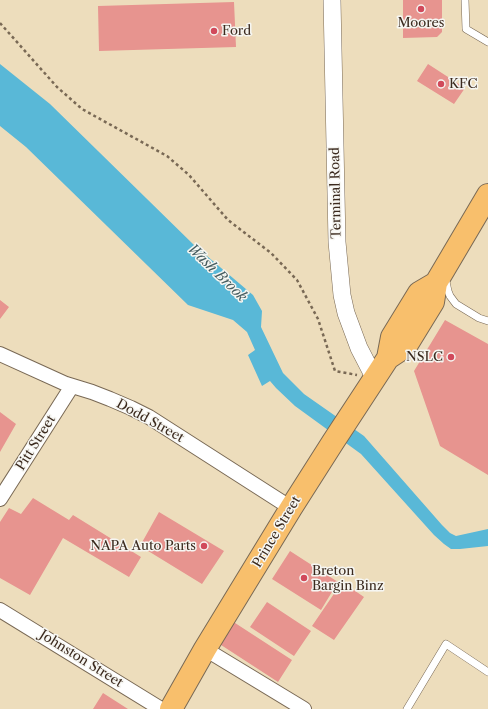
<!DOCTYPE html>
<html>
<head>
<meta charset="utf-8">
<style>
  body { margin:0 }
  canvas { display:block; background:#edddbc }
</style>
</head>
<body>
<canvas width="488" height="709"></canvas>
<script>
const g = document.querySelector('canvas').getContext('2d');
g.lineJoin = 'round';
function paint(path, color) { g.fillStyle = color; g.fill(path, 'evenodd'); }
const poly = rows => new Path2D(rows.map(r => 'M' + r).join(''));
function trace(path, color, width, dash) { g.strokeStyle = color; g.lineWidth = width; g.lineCap = dash ? 'butt' : 'round'; g.setLineDash(dash || []); g.stroke(path); }
function drawText(font, color, halo, rows, align = 'center') {
  g.font = font + ' "Libre Caslon Text",serif'; g.lineWidth = 3; g.setLineDash([]); g.textBaseline = 'middle'; g.strokeStyle = halo; g.fillStyle = color; for (const [text, x, y, turn = 0] of rows) {
    g.save(); g.translate(x, y); g.rotate((+turn || 0) * Math.PI / 180); g.textAlign = isNaN(turn) ? turn : align; if (halo) g.strokeText(text, 0, 0); g.fillText(text, 0, 0); g.restore();
  }
}
paint(poly([
  [0,64,50,104,194,245,253,295,262,311,261,327,283,373,304,394,364,436,442,525,450,533,456,536,488,529,488,546,460,549,451,549,444,544,434,535,361,454,295,406,276,388,270,381,262,386,248,355,255,350,247,332,233,320,188,305,26,147,0,126]
]), '#59b8d7');
paint(poly([
  [403,0,442,0,442,32,437,37,403,38],
  [234,2,236,47,99,51,98,6],
  [428,64,465,88,454,104,417,81],
  [0,300,9,307,0,319],
  [445,320,488,344,488,475,440,446,414,371],
  [0,412,16,424,0,452],
  [33,498,69,520,73,515,141,557,129,577,63,538,30,595,0,578,0,522,9,508,21,514],
  [159,512,224,551,202,584,140,546],
  [290,551,338,582,321,610,272,579],
  [342,582,364,597,334,640,312,626],
  [267,602,311,631,294,656,250,627],
  [232,621,292,660,278,682,218,643],
  [103,693,128,709,93,709]
]), '#e7948f');
const service = poly([
  [465,0,466,29,488,42],
  [445,277,448,291,450,296,456,304,479,318,488,321],
  [407,709,446,644,488,672]
]);
const minor = poly([
  [0,354,66,384,92,392,110,399,131,408,149,417,291,508],
  [0,499,72,386],
  [0,610,161,709],
  [205,649,304,709]
]);
const tertiary = poly([
  [332,0,337,242,342,295,346,313,359,348,375,379]
]);
const primary = poly([
  [388,358,392,337,419,293,436,283],
  [171,709,205,649,291,508,333,442,388,358,406,346,433,302,436,283,488,195]
]);
trace(service, '#796955', 8);
trace(minor, '#796955', 16);
trace(tertiary, '#796955', 18);
trace(primary, '#796955', 24);
trace(poly([
  [0,23,57,87,82,109,167,156,189,175,228,220,271,253,297,280,318,319,335,371,357,375]
]), '#796955', 2.5, [3, 3]);
trace(service, '#fff', 7);
trace(minor, '#fff', 14);
trace(tertiary, '#fff', 17);
trace(primary, '#f8bf6c', 22);
for (const [x, y, r, color] of [
  [421,9,4,"#d1495b"],
  [214,31,4,"#d1495b"],
  [441,84,4,"#d1495b"],
  [451,357,4,"#d1495b"],
  [204,546,4,"#d1495b"],
  [304,578,4,"#d1495b"]
]) { const dot = new Path2D(); dot.arc(x, y, r, 0, 2 * Math.PI); g.fillStyle = color; g.fill(dot); trace(dot, '#f6f6f2', 1.5); }
drawText('13px', '#3b2a1e', '#f6f6f2', [
  ["Moores",421,23,"center"],
  ["Ford",222,31],
  ["KFC",449,84],
  ["NSLC",443,357,"right"],
  ["NAPA Auto Parts",196,546,"right"],
  ["Breton",312,571],
  ["Bargin Binz",312,586]
], 'left');
drawText('13px', '#3b2a1e', '#f6f6f2', [
  ["Terminal Road",336,193,-91],
  ["Dodd Street",150,421,29],
  ["Pitt Street",36,443,-58],
  ["Prince Street",277,532,-59],
  ["Johnston Street",81,659,32]
]);
drawText('italic 14px', '#465c5f', '#f6f6f2', [
  ["Wash Brook",217,273,44]
]);
</script>
</body>
</html>
